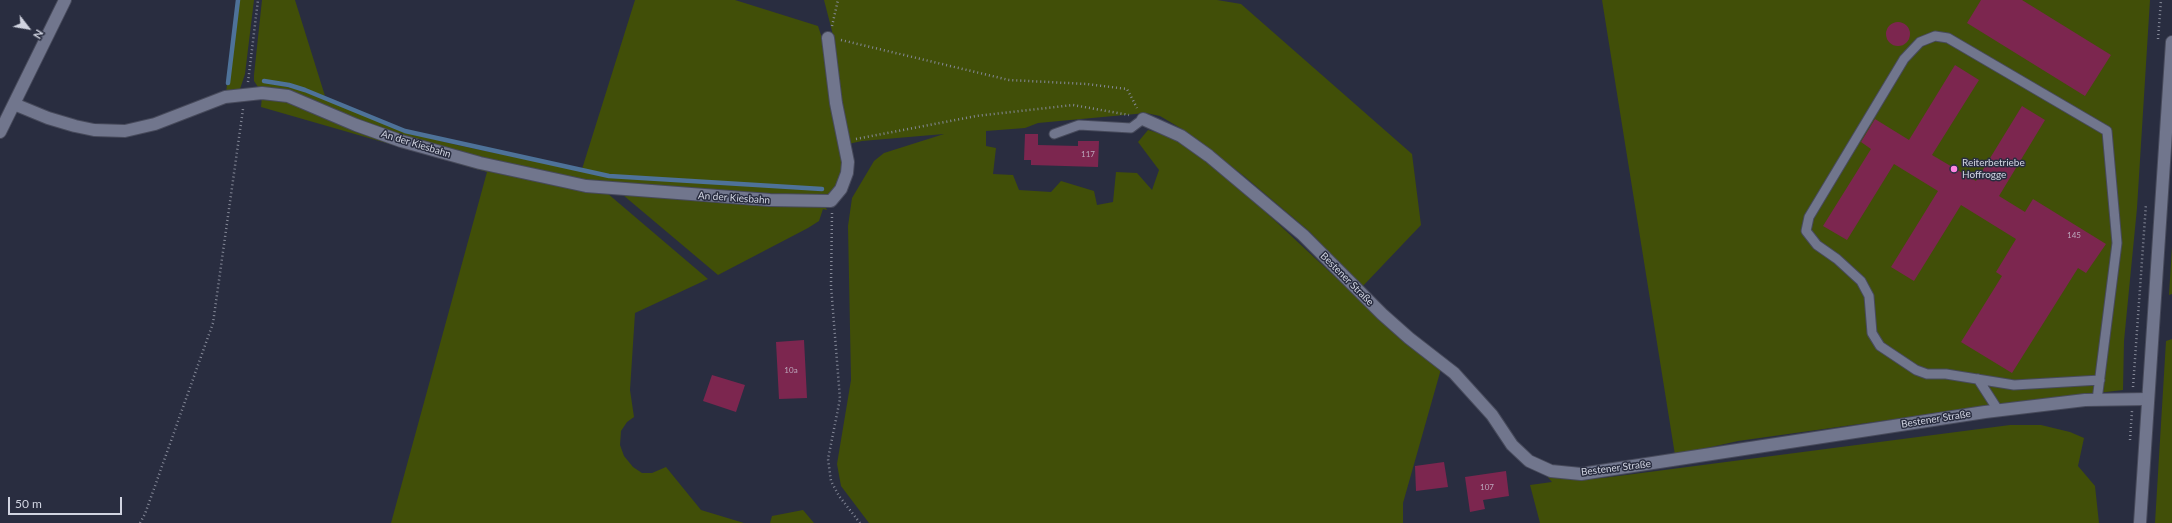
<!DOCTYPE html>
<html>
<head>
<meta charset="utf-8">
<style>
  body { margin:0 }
  #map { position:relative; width:2172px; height:523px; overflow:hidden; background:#292d40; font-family:Lato,sans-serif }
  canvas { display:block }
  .north { position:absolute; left:8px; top:8px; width:40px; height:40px; -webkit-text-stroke:3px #292d40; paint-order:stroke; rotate:121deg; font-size:11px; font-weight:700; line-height:16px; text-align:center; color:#d1d4e1 }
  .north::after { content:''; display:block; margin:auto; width:14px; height:18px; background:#d1d4e1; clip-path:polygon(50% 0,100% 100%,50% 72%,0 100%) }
  .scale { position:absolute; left:8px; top:497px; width:114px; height:18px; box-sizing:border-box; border:2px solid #d1d4e1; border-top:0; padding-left:5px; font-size:12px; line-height:14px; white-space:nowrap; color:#d1d4e1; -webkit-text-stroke:3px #292d40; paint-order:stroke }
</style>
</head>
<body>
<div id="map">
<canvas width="2172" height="523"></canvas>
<div class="north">N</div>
<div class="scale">50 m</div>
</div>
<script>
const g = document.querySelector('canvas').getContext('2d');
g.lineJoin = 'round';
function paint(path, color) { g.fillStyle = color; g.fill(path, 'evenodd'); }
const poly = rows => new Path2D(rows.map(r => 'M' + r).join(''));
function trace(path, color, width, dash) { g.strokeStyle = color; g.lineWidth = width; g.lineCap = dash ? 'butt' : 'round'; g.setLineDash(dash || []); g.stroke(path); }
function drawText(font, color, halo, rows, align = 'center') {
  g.font = font + ' Lato,sans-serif'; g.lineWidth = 3; g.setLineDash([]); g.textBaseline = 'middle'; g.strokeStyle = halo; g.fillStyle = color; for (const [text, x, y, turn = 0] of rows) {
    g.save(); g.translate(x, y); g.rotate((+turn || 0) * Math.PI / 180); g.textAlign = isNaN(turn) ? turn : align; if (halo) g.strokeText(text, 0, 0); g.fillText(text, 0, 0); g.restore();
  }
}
paint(poly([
  [239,0,254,0,245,74,240,89,226,94,227,84,229,83],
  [262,0,295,0,325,96,290,84,264,80,264,82,301,90,405,132,457,145,610,177,821,190,822,188,611,175,582,169,635,0,735,0,818,26,826,50,845,160,834,193,821,198,616,187,441,150,258,87,254,81,254,75],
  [824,0,1217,0,1241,4,1412,154,1421,225,1362,287,1310,232,1244,176,1182,129,1160,116,1146,113,1038,123,1025,128,986,131,986,146,996,148,993,174,1013,175,1019,190,1051,192,1061,181,1094,191,1097,205,1113,202,1116,172,1137,173,1152,190,1159,170,1138,142,1148,130,1172,137,1199,154,1256,203,1408,345,1441,369,1403,503,1403,523,869,523,841,486,837,464,851,380,848,226,852,198,874,161,884,153,944,134,862,141,848,144,844,128,832,31],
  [1602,0,2150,0,2137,208,2124,341,2123,390,1995,405,1738,441,1675,455],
  [262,96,284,101,334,122,607,193,708,279,635,313,630,390,634,417,627,422,621,431,620,445,624,456,633,467,642,473,652,473,666,467,701,510,744,523,391,523,487,172,261,107],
  [623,195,825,206,827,210,823,209,819,221,808,228,718,275],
  [2172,246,2172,294,2169,295],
  [2172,339,2172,523,2155,523,2166,341],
  [2010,425,2041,425,2070,432,2084,438,2078,466,2095,486,2099,523,1540,523,1530,485,1552,482,1547,476,1569,479,1603,478],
  [803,510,814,523,770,523,772,516]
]), '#414f08');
trace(poly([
  [264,81,289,85,305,90,405,131,609,176,822,189],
  [228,83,238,0]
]), '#4e7299', 4.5);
paint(poly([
  [1981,0,2022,0,2111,55,2085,96,1967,23],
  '1886 34a12 12 0 1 1 24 0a12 12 0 1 1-24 0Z',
  [1955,65,1979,80,1932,155,1976,181,2022,106,2045,120,1999,196,2025,212,2033,199,2106,244,2086,273,2078,268,2012,373,1961,342,2002,276,1996,272,2016,239,1961,205,1914,281,1891,267,1938,191,1894,164,1847,240,1823,226,1871,149,1861,142,1875,119,1909,140],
  [1025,134,1038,134,1038,145,1078,146,1078,141,1099,141,1098,167,1031,165,1031,160,1024,160],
  [804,340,807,398,779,399,776,342],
  [712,375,745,385,736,412,703,401],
  [1444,462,1448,487,1416,491,1415,466],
  [1506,471,1509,496,1483,500,1485,509,1470,512,1465,477]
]), '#7c264f');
const service = poly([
  [1054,134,1079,125,1131,128,1143,119],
  [1978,379,1998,410],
  [2097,400,2117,243,2107,131,1948,38,1935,36,1920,42,1904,59,1809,217,1806,231,1817,245,1837,259,1861,281,1869,296,1872,333,1880,346,1916,370,1927,374,1946,374,2014,385,2100,380]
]);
const minor = poly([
  [14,104,48,118,75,126,94,130,125,131,155,124,225,97,262,93,288,96,356,125,401,141,480,163,586,186,770,200,831,201,841,189,847,173,848,162,836,103,828,38],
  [1143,119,1181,136,1209,156,1303,235,1382,314,1409,338,1454,373,1492,415,1512,445,1529,461,1551,471,1581,474,1985,412,2085,400,2148,399],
  [0,132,65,0]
]);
const tertiary = poly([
  [2140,523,2172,42]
]);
trace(service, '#474a5b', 11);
trace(minor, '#474a5b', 14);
trace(tertiary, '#474a5b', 14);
trace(poly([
  [832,26,838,0],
  [2158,39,2161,0],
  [841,40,1009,80,1087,84,1127,89,1137,108],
  [248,82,258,0],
  [856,139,976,116,1073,105,1129,115],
  [832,213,831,286,840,399,828,459,831,481,839,496,860,523],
  [2133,387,2146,204],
  [2130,440,2132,411],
  [140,523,145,514,213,323,243,109]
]), '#858998', 2.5, [1, 3]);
trace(service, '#71768d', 9);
trace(minor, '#71768d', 12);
trace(tertiary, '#71768d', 12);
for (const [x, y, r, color] of [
  [1954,169,4,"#fd86e2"]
]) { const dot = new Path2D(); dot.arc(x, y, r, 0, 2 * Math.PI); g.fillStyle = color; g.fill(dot); trace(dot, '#292d40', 1.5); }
drawText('8px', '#bca8bc', null, [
  ["117",1088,154],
  ["145",2074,235],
  ["10a",791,370],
  ["107",1487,487]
]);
drawText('10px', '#d1d4e1', '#292d40', [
  ["An der Kiesbahn",416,144,17],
  ["An der Kiesbahn",734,198,4],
  ["Bestener Straße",1347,279,45],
  ["Bestener Straße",1936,419,-9],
  ["Bestener Straße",1616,468,-7]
]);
drawText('10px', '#d1d4e1', '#292d40', [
  ["Reiterbetriebe",1962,163],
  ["Hoffrogge",1962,175]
], 'left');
</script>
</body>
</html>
